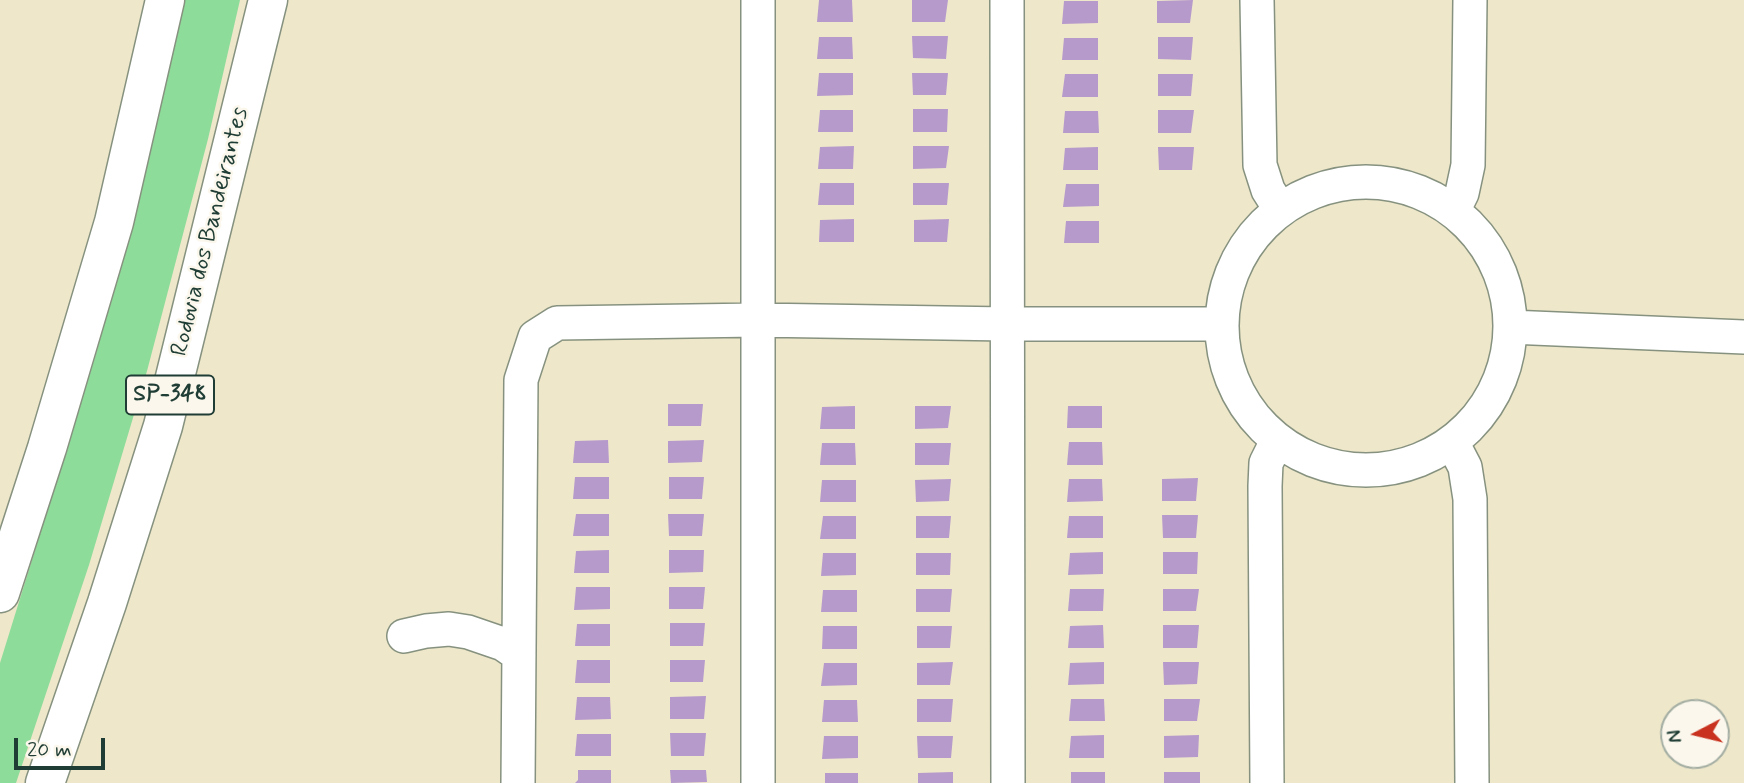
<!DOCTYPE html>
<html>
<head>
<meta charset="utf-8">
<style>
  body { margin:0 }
  #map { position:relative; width:1744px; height:783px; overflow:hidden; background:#eee7ca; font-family:Mynerve,sans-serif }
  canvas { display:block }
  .north { position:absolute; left:1660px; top:699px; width:70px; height:70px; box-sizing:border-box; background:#fbf7ec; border:2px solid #a3ada2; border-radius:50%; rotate:263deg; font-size:19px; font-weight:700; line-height:28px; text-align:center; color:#1f3d34 }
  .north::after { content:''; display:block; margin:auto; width:24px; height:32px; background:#c8321e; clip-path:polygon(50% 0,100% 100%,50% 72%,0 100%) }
  .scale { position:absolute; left:14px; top:738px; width:91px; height:32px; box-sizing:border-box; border:4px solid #1f3d34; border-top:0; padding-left:9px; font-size:21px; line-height:24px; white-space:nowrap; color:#1f3d34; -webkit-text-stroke:5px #fbf7ec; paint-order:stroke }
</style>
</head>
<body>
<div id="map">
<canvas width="1744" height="783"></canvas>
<div class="north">N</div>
<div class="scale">20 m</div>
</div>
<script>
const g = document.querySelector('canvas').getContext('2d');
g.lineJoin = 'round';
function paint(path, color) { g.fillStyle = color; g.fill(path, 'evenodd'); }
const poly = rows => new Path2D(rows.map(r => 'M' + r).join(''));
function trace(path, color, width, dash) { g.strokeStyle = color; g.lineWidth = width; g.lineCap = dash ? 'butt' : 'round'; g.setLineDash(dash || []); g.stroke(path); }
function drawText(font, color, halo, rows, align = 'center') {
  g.font = font + ' Mynerve,sans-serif'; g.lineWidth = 5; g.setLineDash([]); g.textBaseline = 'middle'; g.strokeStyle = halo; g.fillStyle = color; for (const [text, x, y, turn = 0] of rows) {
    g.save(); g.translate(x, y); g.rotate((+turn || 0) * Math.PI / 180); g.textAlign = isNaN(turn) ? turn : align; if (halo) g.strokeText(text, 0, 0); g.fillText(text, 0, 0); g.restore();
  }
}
paint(poly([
  [185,0,240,0,208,139,147,371,89,565,16,783,0,783,0,663,95,357,128,238]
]), '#8edc9a');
paint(poly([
  [819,0,852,0,853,22,817,22],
  [912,0,948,0,945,22,912,22],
  [1193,0,1190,23,1157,23,1157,1],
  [1064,1,1098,1,1098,23,1062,24],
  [912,36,948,36,946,59,913,58],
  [819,37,852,37,853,59,817,59],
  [1158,37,1193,37,1191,60,1158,59],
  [1064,38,1098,38,1098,60,1062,60],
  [819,73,853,73,853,95,817,96],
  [912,73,948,73,946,95,913,95],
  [1065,74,1098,74,1098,97,1062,97],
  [1158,74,1193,74,1191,96,1158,96],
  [913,109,948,109,947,132,913,132],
  [820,110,853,110,853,132,818,132],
  [1158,110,1194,110,1191,133,1158,133],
  [1065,111,1098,111,1099,133,1063,133],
  [854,146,853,169,818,169,820,147],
  [913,146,949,146,946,168,913,169],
  [1098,147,1098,170,1063,170,1065,148],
  [1158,147,1194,147,1192,170,1159,170],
  [820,183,854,183,854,205,818,205],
  [913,183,949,183,947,205,913,205],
  [1066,184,1099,184,1099,206,1063,207],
  [854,219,854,242,819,242,820,220],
  [949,219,947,242,914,242,914,220],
  [1066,221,1099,221,1099,243,1064,243],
  [668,404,703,404,701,426,668,426],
  [855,406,855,429,820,429,822,407],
  [915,406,951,406,948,428,915,429],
  [1068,406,1102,406,1102,428,1067,428],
  [608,440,609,463,573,463,575,441],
  [704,440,702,462,668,463,668,441],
  [1069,442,1102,442,1103,465,1067,465],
  [822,443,855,443,856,465,820,465],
  [915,443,951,443,949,465,915,465],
  [575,477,609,477,609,499,573,499],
  [669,477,704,477,702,499,669,499],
  [1198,478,1196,501,1162,501,1162,479],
  [951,479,949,501,916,502,915,480],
  [1069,479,1102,479,1103,501,1067,502],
  [822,480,856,480,856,502,820,502],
  [576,514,609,514,609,536,573,536],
  [668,514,704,514,702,536,669,536],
  [1162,515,1198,515,1196,538,1163,538],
  [823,516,856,516,856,539,820,539],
  [916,516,951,516,949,538,916,538],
  [1069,516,1103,516,1103,538,1067,538],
  [609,550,609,573,574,573,576,551],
  [669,550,704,550,703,572,669,573],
  [1103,552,1103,574,1068,575,1070,553],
  [1163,552,1198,552,1197,574,1163,574],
  [823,553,856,553,856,575,821,576],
  [916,553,951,553,950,575,916,575],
  [576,587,610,587,610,609,574,610],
  [669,587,705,587,703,609,669,609],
  [916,589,952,589,950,612,916,612],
  [1070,589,1104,589,1103,611,1068,611],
  [1163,589,1199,589,1196,611,1163,611],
  [823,590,857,590,857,612,821,612],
  [670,623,705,623,703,646,670,646],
  [577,624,610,624,610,646,575,646],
  [1103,625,1104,648,1068,648,1070,626],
  [1163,625,1199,625,1197,648,1163,648],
  [823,626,857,626,857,649,822,649],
  [917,626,952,626,950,648,917,648],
  [577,660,610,660,610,683,575,683],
  [670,660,705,660,703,682,670,682],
  [953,662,950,685,917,685,917,663],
  [1104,662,1104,684,1068,685,1070,663],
  [1163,662,1199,662,1197,684,1164,685],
  [824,663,857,663,857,685,821,686],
  [706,696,704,719,670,719,670,697],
  [577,697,610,697,611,719,575,720],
  [917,699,953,699,951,722,917,722],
  [1071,699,1104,699,1105,721,1069,721],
  [1164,699,1200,699,1197,721,1164,721],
  [824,700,857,700,858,722,822,722],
  [670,733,706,733,704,756,671,756],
  [577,734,611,734,611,756,575,756],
  [1104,735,1104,758,1069,758,1071,736],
  [1199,735,1198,757,1164,758,1164,736],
  [824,736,858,736,858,758,822,759],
  [917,736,953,736,951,758,918,758],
  [578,770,611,770,611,783,575,783,578,780],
  [670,770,706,770,707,782,671,783],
  [953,772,953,783,918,783,918,773],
  [1071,772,1105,772,1105,783,1071,783],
  [1164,772,1200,772,1200,783,1164,783],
  [825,773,858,773,858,783,825,783]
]), '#b69acc');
const minor = poly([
  [1007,0,1008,783],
  [1257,0,1260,165,1268,190,1280,209],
  '1222 326a144 144 0 1 1 288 0a144 144 0 1 1-288 0Z',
  [1453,211,1462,193,1468,165,1470,0],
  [1510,327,1744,337],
  [1452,442,1465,467,1470,499,1472,783],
  [404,636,426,631,449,629,468,632,503,644,519,655],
  [518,783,521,380,535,337,557,323,757,320,1007,324,1221,324],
  [758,783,758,0],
  [1267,783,1265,486,1266,463,1277,441]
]);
const motorway = poly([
  [0,593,47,448,114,222,165,0],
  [45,783,107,603,163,426,268,0]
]);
trace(minor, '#86927f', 36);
trace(motorway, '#86927f', 41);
trace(minor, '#fff', 33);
trace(motorway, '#fff', 38);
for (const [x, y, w] of [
  [170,395,88]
]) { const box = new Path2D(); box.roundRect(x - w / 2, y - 19.5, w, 39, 5); g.fillStyle = '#fbf7ec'; g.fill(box); trace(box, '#1f3d34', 2); }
drawText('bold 23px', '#1f3d34', null, [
  ["SP-348",170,395]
]);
drawText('24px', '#1f3d34', '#fbf7ec', [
  ["Rodovia dos Bandeirantes",211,232,-76]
]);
</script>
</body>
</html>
